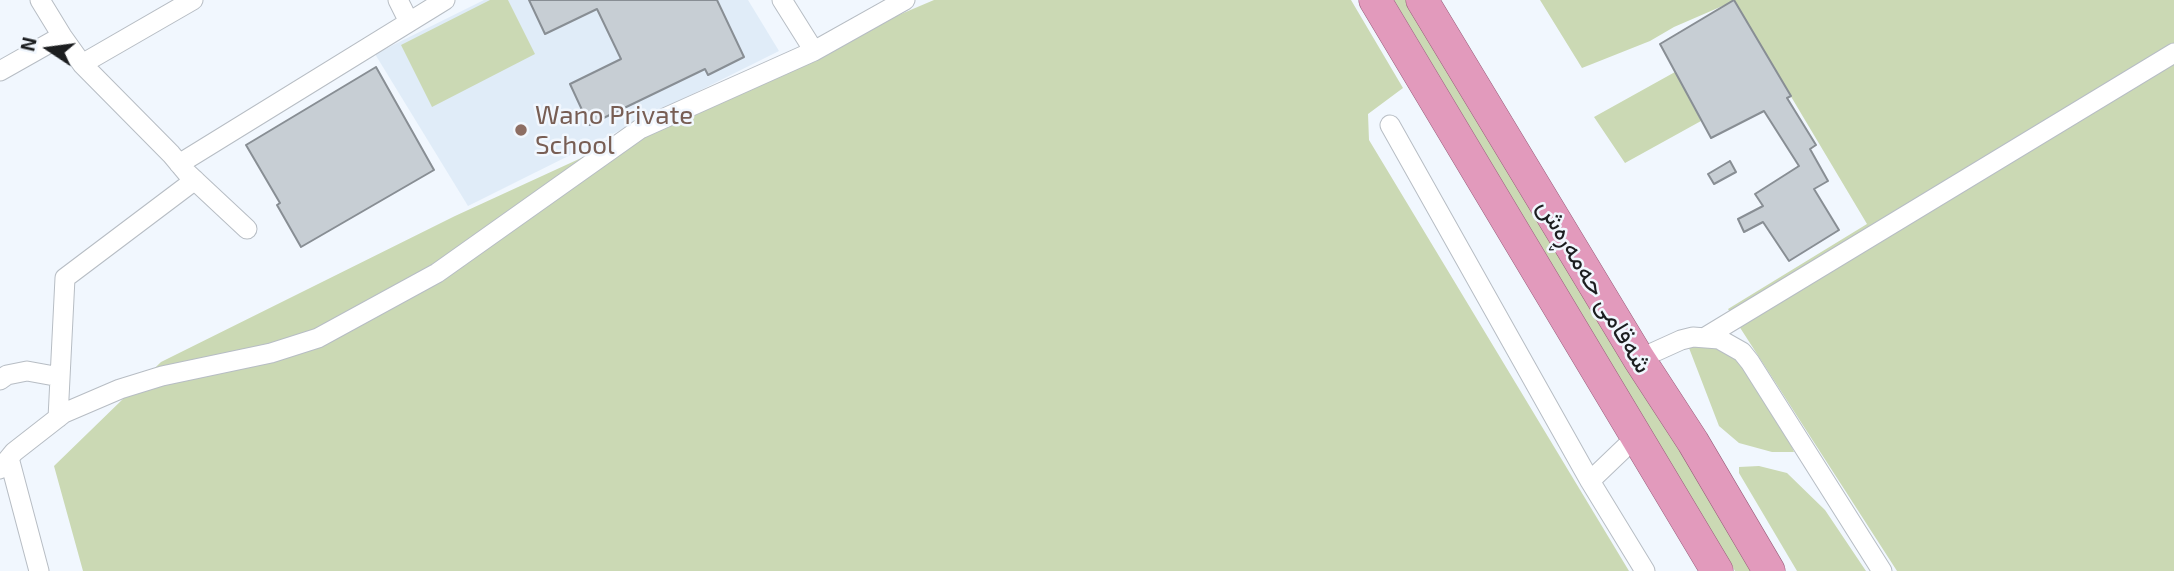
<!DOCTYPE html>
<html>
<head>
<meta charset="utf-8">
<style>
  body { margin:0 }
  #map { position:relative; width:2174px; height:571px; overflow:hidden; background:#f1f7fe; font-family:"Exo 2",sans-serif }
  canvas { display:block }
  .north { position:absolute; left:14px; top:14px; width:70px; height:70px; -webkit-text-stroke:5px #f1f7fe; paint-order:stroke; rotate:283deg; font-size:19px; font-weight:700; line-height:28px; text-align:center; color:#1c1e20 }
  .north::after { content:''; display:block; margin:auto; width:24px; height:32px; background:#1c1e20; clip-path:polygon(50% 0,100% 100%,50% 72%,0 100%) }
</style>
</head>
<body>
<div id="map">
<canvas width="2174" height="571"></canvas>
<div class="north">N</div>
</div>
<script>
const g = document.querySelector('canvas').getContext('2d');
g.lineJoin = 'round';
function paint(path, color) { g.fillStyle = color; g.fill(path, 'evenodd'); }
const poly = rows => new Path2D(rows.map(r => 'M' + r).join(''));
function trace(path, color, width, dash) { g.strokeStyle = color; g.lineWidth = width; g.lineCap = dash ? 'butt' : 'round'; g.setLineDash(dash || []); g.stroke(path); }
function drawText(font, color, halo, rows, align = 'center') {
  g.font = font + ' "Exo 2",Vazirmatn,sans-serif'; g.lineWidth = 5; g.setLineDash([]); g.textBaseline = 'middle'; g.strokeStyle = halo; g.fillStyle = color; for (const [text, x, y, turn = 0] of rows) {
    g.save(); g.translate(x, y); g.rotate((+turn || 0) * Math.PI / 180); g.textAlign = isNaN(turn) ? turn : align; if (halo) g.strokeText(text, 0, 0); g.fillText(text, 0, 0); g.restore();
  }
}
paint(poly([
  [484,0,748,0,779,51,468,206,375,54]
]), '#e0ecf8');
paint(poly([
  [490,0,508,0,535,54,432,107,401,45],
  [934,0,1351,0,1403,88,1368,114,1369,140,1629,571,83,571,54,466,161,362,455,216,814,51],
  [1394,0,1413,0,1755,571,1735,571],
  [1540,0,2174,0,2174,571,1897,571,1728,309,1867,224,1734,1,1674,27,1650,41,1582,68],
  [1675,72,1701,121,1625,163,1594,117],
  [1703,343,1724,349,1747,367,1780,417,1794,452,1772,452,1739,443,1719,426,1689,348],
  [1759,466,1787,473,1825,510,1866,571,1797,571,1739,473,1739,467]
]), '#cbd9b4');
const building = poly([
  [529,0,717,0,744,57,708,75,705,69,589,125,570,84,621,59,597,9,545,34,529,0],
  [1734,0,1791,96,1787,98,1816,145,1810,149,1828,181,1814,189,1839,230,1789,261,1763,222,1744,232,1738,219,1763,206,1755,194,1799,166,1764,111,1711,138,1660,44,1734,0],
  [376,67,434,170,301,247,277,205,280,203,246,145,376,67],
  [1730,161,1736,172,1714,184,1708,174,1730,161]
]);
paint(building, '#c7ced4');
trace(building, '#888e94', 2);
const minor = poly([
  [40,0,62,36,82,64,171,154,186,172,247,229],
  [398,0,409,22],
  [782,0,814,51],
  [82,64,193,0],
  [0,71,62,36],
  [1390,125,1590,481,1645,571],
  [179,164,445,0],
  [1707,336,2174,53],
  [1639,359,1681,340,1693,337,1719,339,1742,352,1750,362,1882,571],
  [0,380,7,375,27,371,60,377],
  [58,418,65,278,195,180],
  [9,458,39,571],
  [0,469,14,452,64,413,120,389,162,376,271,353,318,338,437,273,640,129,814,51,905,0],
  [1590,481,1637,436]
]);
const trunk = poly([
  [1375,0,1717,571],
  [1422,0,1639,359,1693,442,1769,571]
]);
trace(minor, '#b7bdc4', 21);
trace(trunk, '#985e7a', 33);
trace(minor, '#fff', 19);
trace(trunk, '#e29abc', 32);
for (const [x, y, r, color] of [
  [521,130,7,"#8d6e63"]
]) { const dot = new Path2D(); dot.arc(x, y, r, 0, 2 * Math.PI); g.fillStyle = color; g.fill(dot); trace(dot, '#f1f7fe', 2.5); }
drawText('26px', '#785e54', '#f1f7fe', [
  ["Wano Private",535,115],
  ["School",535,145]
], 'left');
drawText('26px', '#1c1e20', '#f1f7fe', [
  ["شەقامی حەمەڕەش",1595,286,59]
]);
</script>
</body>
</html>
